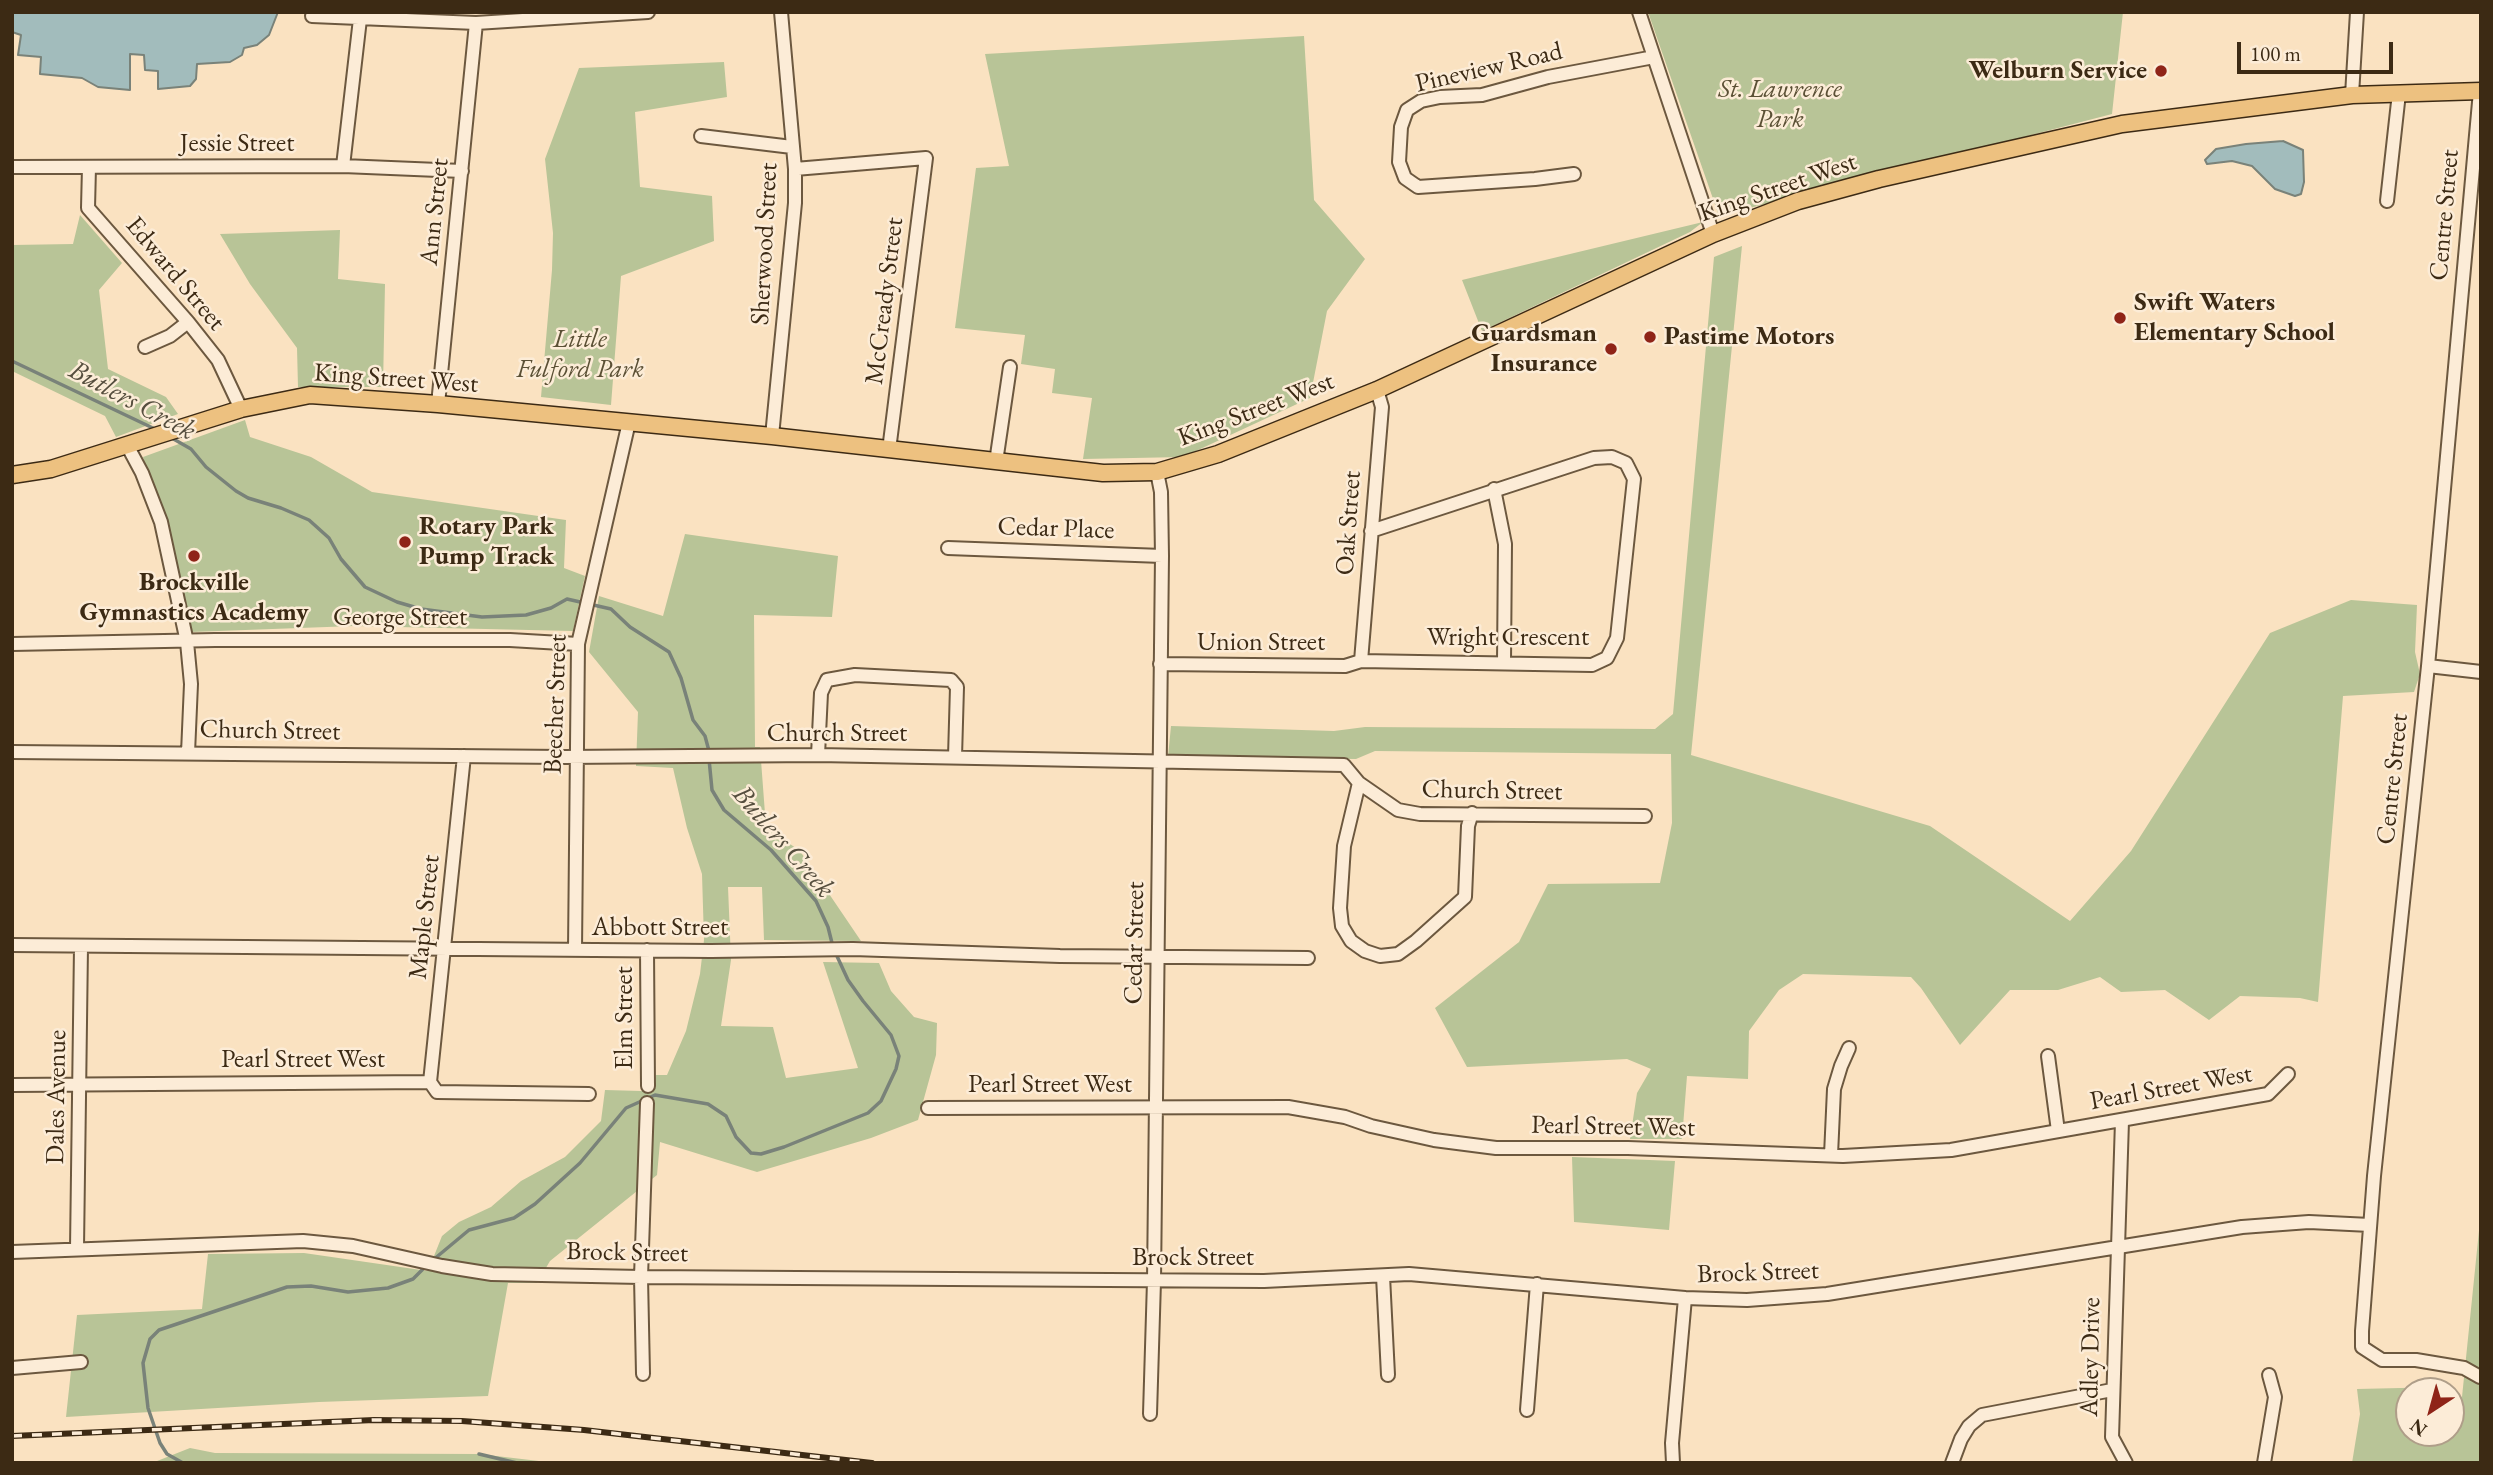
<!DOCTYPE html>
<html>
<head>
<meta charset="utf-8">
<style>
  body { margin:0 }
  #map { position:relative; width:2493px; height:1475px; overflow:hidden; background:#fae2c1; font-family:"EB Garamond",serif }
  canvas { display:block }
  .frame { position:absolute; inset:0; border:14px solid #3c2a14; pointer-events:none }
  .north { position:absolute; left:2395px; top:1377px; width:70px; height:70px; box-sizing:border-box; background:#fcecd7; border:2px solid #af9e89; border-radius:50%; rotate:216deg; font-size:19px; font-weight:700; line-height:28px; text-align:center; color:#3c2a14 }
  .north::after { content:''; display:block; margin:auto; width:24px; height:32px; background:#8f2418; clip-path:polygon(50% 0,100% 100%,50% 72%,0 100%) }
  .scale { position:absolute; left:2237px; top:42px; width:156px; height:32px; box-sizing:border-box; border:4px solid #3c2a14; border-top:0; padding-left:9px; font-size:21px; line-height:24px; white-space:nowrap; color:#3c2a14; -webkit-text-stroke:5px #fcecd7; paint-order:stroke }
</style>
</head>
<body>
<div id="map">
<canvas width="2493" height="1475"></canvas>
<div class="frame"></div>
<div class="north">N</div>
<div class="scale">100 m</div>
</div>
<script>
const g = document.querySelector('canvas').getContext('2d');
g.lineJoin = 'round';
function paint(path, color) { g.fillStyle = color; g.fill(path, 'evenodd'); }
const poly = rows => new Path2D(rows.map(r => 'M' + r).join(''));
function trace(path, color, width, dash) { g.strokeStyle = color; g.lineWidth = width; g.lineCap = dash ? 'butt' : 'round'; g.setLineDash(dash || []); g.stroke(path); }
function drawText(font, color, halo, rows, align = 'center') {
  g.font = font + ' "EB Garamond",serif'; g.lineWidth = 5; g.setLineDash([]); g.textBaseline = 'middle'; g.strokeStyle = halo; g.fillStyle = color; for (const [text, x, y, turn = 0] of rows) {
    g.save(); g.translate(x, y); g.rotate((+turn || 0) * Math.PI / 180); g.textAlign = isNaN(turn) ? turn : align; if (halo) g.strokeText(text, 0, 0); g.fillText(text, 0, 0); g.restore();
  }
}
paint(poly([
  [1648,12,2123,12,2112,114,1719,216],
  [1304,36,1314,200,1365,259,1327,311,1310,398,1183,457,1083,459,1092,398,1052,393,1055,369,1021,364,1025,335,955,328,976,168,1009,166,985,54],
  [724,62,727,97,635,112,640,187,712,196,714,241,621,276,611,405,541,397,552,270,553,233,545,159,579,68],
  [80,215,122,263,99,290,108,369,166,397,178,414,116,437,105,416,12,371,12,245,73,244],
  [1703,222,1690,232,1482,331,1462,280],
  [340,230,338,279,385,284,383,387,298,387,297,348,250,284,220,234],
  [1742,246,1691,755,1930,826,2070,921,2131,851,2270,633,2351,600,2417,605,2415,652,2420,674,2414,692,2343,696,2318,1002,2300,998,2240,996,2209,1020,2165,990,2121,992,2100,977,2058,990,2010,990,1960,1045,1921,988,1911,977,1803,974,1779,990,1749,1031,1748,1079,1687,1076,1682,1139,1630,1139,1637,1093,1651,1069,1627,1059,1467,1067,1435,1008,1519,942,1548,884,1660,883,1672,823,1671,754,1375,751,1356,759,1168,757,1171,726,1334,731,1365,727,1655,729,1673,714,1714,257],
  [245,420,250,437,311,457,372,492,566,520,564,568,585,576,573,631,354,626,191,632,143,457],
  [685,534,838,556,832,617,754,615,755,747,760,747,766,827,800,851,861,941,764,940,762,887,728,887,731,960,721,1026,773,1027,786,1078,858,1068,823,962,879,963,891,991,914,1017,937,1023,936,1055,918,1120,871,1138,757,1172,660,1142,657,1175,550,1261,537,1283,508,1283,488,1396,319,1402,66,1417,77,1315,202,1309,208,1254,304,1253,428,1271,442,1236,459,1222,491,1207,521,1181,565,1157,601,1121,605,1090,641,1091,656,1085,656,1075,667,1075,686,1031,700,974,704,940,702,874,687,828,673,768,636,766,638,712,589,652,599,596,663,616],
  [1572,1157,1675,1161,1669,1230,1574,1222],
  [2481,1211,2481,1463,2352,1463,2360,1414,2357,1389,2444,1387,2462,1397],
  [2409,1391,2451,1391,2451,1433,2409,1433],
  [190,1448,215,1453,479,1454,556,1463,152,1463]
]), '#b8c497');
const water = poly([
  [12,12,278,12,269,35,257,45,244,48,242,55,230,62,197,64,196,79,190,86,158,89,158,71,145,70,144,55,130,54,130,90,98,87,82,78,40,74,41,57,18,55,21,35,12,32,12,12],
  [2283,141,2303,150,2304,182,2301,194,2295,196,2275,189,2252,166,2232,161,2207,164,2205,160,2216,149,2246,144,2283,141]
]);
paint(water, '#a2bcbc');
trace(water, '#798279', 2);
trace(poly([
  [12,361,157,430],
  [170,437,191,449,206,467,236,491,248,498,281,508,309,520,329,538,341,559,365,587,397,602,421,609,482,617,526,615,551,608,567,599,611,609,630,627,669,652,681,678,693,720,705,736,709,751],
  [709,759,712,790,724,810,771,850,816,901,828,927,833,947],
  [433,1260,469,1230,514,1218,535,1204,580,1163,626,1108,655,1095,708,1104,726,1116,736,1137,751,1153,761,1154,784,1147,868,1113,881,1101,896,1069,899,1056,891,1035,863,1001,848,980,836,954],
  [479,1454,517,1463],
  [183,1463,167,1454,160,1443,148,1408,143,1363,150,1339,159,1330,287,1287,311,1286,348,1292,388,1288,413,1279,425,1267]
]), '#798279', 3.5);
const minor = poly([
  [1639,12,1713,234],
  [312,16,476,23,648,12],
  [2480,91,2428,666,2374,1176,2362,1331,2362,1347,2382,1360,2416,1360,2464,1368,2480,1377],
  [2352,95,2357,12],
  [701,136,792,147],
  [343,166,360,19],
  [12,167,343,166,462,171],
  [89,167,88,208,188,322,218,360,241,409],
  [795,169,926,158,889,450],
  [1574,174,1535,179,1418,187,1405,178,1399,162,1401,127,1407,110,1421,101,1440,97,1482,95,1548,77,1654,57],
  [2387,201,2399,93],
  [145,347,170,336,188,322],
  [438,404,476,23],
  [772,436,795,203,795,169,781,12],
  [127,445,142,473,161,522,187,642,191,684,188,753],
  [996,462,1010,367],
  [1494,489,1505,544,1504,662],
  [948,548,1162,556],
  [12,644,215,640,510,640,578,644],
  [1361,661,1382,407,1377,390],
  [1160,664,1345,666,1361,661,1592,665,1607,658,1617,638,1634,479,1626,463,1612,457,1594,458,1371,531],
  [2428,666,2481,672],
  [12,752,564,757,818,755,1344,765,1359,783,1398,810,1420,814,1645,816],
  [818,755,821,693,827,680,855,675,951,680,957,687,955,757],
  [1359,783,1344,846,1340,908,1342,926,1351,941,1365,951,1380,956,1398,954,1416,941,1465,897,1468,826,1472,813],
  [12,945,711,951,853,949,1060,956,1308,958],
  [575,950,578,644,629,422],
  [647,950,648,1086],
  [2048,1056,2058,1131],
  [430,1082,464,756],
  [430,1082,437,1092,589,1094],
  [12,1085,430,1082],
  [928,1108,1288,1107,1345,1117,1371,1126,1434,1140,1496,1148,1628,1148,1843,1156,1951,1150,2268,1094,2288,1074],
  [2122,1121,2112,1437,2126,1463],
  [1831,1155,1834,1089,1841,1066,1849,1048],
  [77,1248,81,947],
  [12,1252,303,1241,353,1246,442,1266,492,1274,641,1277,1264,1281,1409,1274,1685,1298,1747,1300,1827,1294,2242,1227,2309,1222,2370,1225],
  [1383,1276,1388,1375],
  [12,1368,81,1362],
  [643,1374,641,1277,647,1103],
  [1527,1410,1537,1284],
  [1150,1414,1154,1281,1162,556,1161,492,1157,472],
  [1673,1463,1672,1443,1685,1298],
  [1952,1463,1961,1439,1969,1426,1982,1415,2112,1390],
  [2264,1463,2275,1397,2269,1375]
]);
const major = poly([
  [12,475,51,469,241,409,310,395,438,404,772,436,1103,473,1157,472,1218,454,1377,390,1713,234,1798,201,1879,179,2122,124,2352,95,2481,91]
]);
trace(minor, '#6c583f', 16);
trace(major, '#3c2a14', 19);
trace(minor, '#fcecd7', 12);
trace(major, '#edc180', 16);
const rail = poly([
  [12,1436,374,1420,462,1421,584,1430,872,1463]
]);
trace(rail, '#3c2a14', 6);
trace(rail, '#fcecd7', 3.5, [10]);
for (const [x, y, r, color] of [
  [2161,71,7,"#8f2418"],
  [2120,318,7,"#8f2418"],
  [1650,337,7,"#8f2418"],
  [1611,349,7,"#8f2418"],
  [405,542,7,"#8f2418"],
  [194,556,7,"#8f2418"]
]) { const dot = new Path2D(); dot.arc(x, y, r, 0, 2 * Math.PI); g.fillStyle = color; g.fill(dot); trace(dot, '#fcecd7', 2.5); }
drawText('26px', '#3c2a14', '#fcecd7', [
  ["Pineview Road",1489,68,-13],
  ["Jessie Street",237,144],
  ["King Street West",1778,188,-19],
  ["Ann Street",435,212,-84],
  ["Centre Street",2445,215,-85],
  ["Sherwood Street",765,244,-87],
  ["Edward Street",175,274,50],
  ["McCready Street",885,301,-83],
  ["King Street West",396,379,4],
  ["King Street West",1256,410,-21],
  ["Oak Street",1349,523,-86],
  ["Cedar Place",1056,529,2],
  ["George Street",400,618],
  ["Wright Crescent",1508,638],
  ["Union Street",1261,643],
  ["Beecher Street",556,704,-88],
  ["Church Street",270,731,1],
  ["Church Street",837,734],
  ["Centre Street",2393,779,-84],
  ["Church Street",1492,791,1],
  ["Maple Street",425,917,-84],
  ["Abbott Street",660,928],
  ["Cedar Street",1135,943,-89],
  ["Elm Street",625,1018,-90],
  ["Pearl Street West",303,1060],
  ["Pearl Street West",1050,1085],
  ["Pearl Street West",2171,1088,-10],
  ["Dales Avenue",57,1097,-89],
  ["Pearl Street West",1613,1127,1],
  ["Brock Street",627,1253,1],
  ["Brock Street",1193,1258],
  ["Brock Street",1758,1273,-2],
  ["Adley Drive",2091,1357,-89]
]);
drawText('bold 26px', '#3c2a14', '#fcecd7', [
  ["Welburn Service",2147,71,"right"],
  ["Swift Waters",2134,303],
  ["Elementary School",2134,333],
  ["Guardsman",1597,334,"right"],
  ["Insurance",1597,364,"right"],
  ["Pastime Motors",1664,337],
  ["Rotary Park",419,527],
  ["Pump Track",419,557],
  ["Brockville",194,583,"center"],
  ["Gymnastics Academy",194,613,"center"]
], 'left');
drawText('italic 26px', '#5b5035', '#fcecd7', [
  ["St. Lawrence",1780,90],
  ["Park",1780,120],
  ["Little",580,340],
  ["Fulford Park",580,370]
]);
drawText('italic 28px', '#564e3e', '#fcecd7', [
  ["Butlers Creek",132,401,28],
  ["Butlers Creek",783,842,49]
]);
</script>
</body>
</html>
